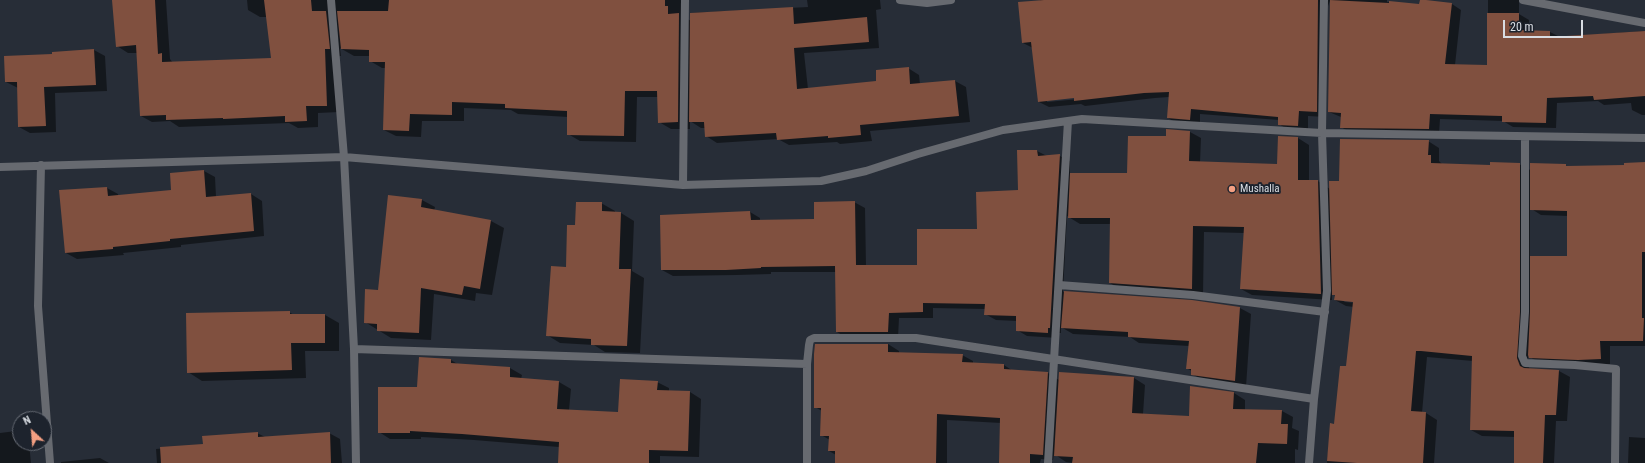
<!DOCTYPE html>
<html>
<head>
<meta charset="utf-8">
<style>
  body { margin:0 }
  #map { position:relative; width:1645px; height:463px; overflow:hidden; background:#272d37; font-family:"Roboto Condensed",sans-serif }
  canvas { display:block }
  .north { position:absolute; left:12px; top:411px; width:40px; height:40px; box-sizing:border-box; background:#1d232d; border:1px solid #686d76; border-radius:50%; rotate:334deg; font-size:11px; font-weight:700; line-height:16px; text-align:center; color:#d9dde3 }
  .north::after { content:''; display:block; margin:auto; width:14px; height:18px; background:#f39f82; clip-path:polygon(50% 0,100% 100%,50% 72%,0 100%) }
  .scale { position:absolute; left:1503px; top:20px; width:80px; height:18px; box-sizing:border-box; border:2px solid #d9dde3; border-top:0; padding-left:5px; font-size:12px; line-height:14px; white-space:nowrap; color:#d9dde3; -webkit-text-stroke:3px #1d232d; paint-order:stroke }
</style>
</head>
<body>
<div id="map">
<canvas width="1645" height="463"></canvas>
<div class="north">N</div>
<div class="scale">20 m</div>
</div>
<script>
const g = document.querySelector('canvas').getContext('2d');
g.lineJoin = 'round';
function paint(path, color) { g.fillStyle = color; g.fill(path, 'evenodd'); }
const poly = rows => new Path2D(rows.map(r => 'M' + r).join(''));
function trace(path, color, width, dash) { g.strokeStyle = color; g.lineWidth = width; g.lineCap = dash ? 'butt' : 'round'; g.setLineDash(dash || []); g.stroke(path); }
function drawText(font, color, halo, rows, align = 'center') {
  g.font = font + ' "Roboto Condensed",sans-serif'; g.lineWidth = 4; g.setLineDash([]); g.textBaseline = 'middle'; g.strokeStyle = halo; g.fillStyle = color; for (const [text, x, y, turn = 0] of rows) {
    g.save(); g.translate(x, y); g.rotate((+turn || 0) * Math.PI / 180); g.textAlign = isNaN(turn) ? turn : align; if (halo) g.strokeText(text, 0, 0); g.fillText(text, 0, 0); g.restore();
  }
}
paint(poly([
  [113,0,166,0,170,59,173,63,272,59,267,17,260,17,248,10,247,0,687,0,686,18,691,21,691,13,808,7,807,0,880,0,881,9,876,10,879,48,804,53,808,89,878,82,908,68,919,75,920,84,955,81,966,87,970,122,870,131,872,141,840,144,837,142,789,145,778,139,717,143,706,136,705,128,701,128,690,121,690,129,671,129,659,122,658,97,637,97,636,142,580,141,568,134,568,117,518,114,511,110,464,108,464,121,422,121,421,137,396,136,384,130,386,68,382,68,370,61,370,56,354,56,340,48,341,56,337,56,339,112,318,113,318,127,298,128,289,123,179,127,170,121,152,122,141,116,138,53,128,53,117,46],
  [1040,0,1387,0,1387,2,1420,5,1452,4,1461,10,1455,65,1488,66,1488,0,1519,0,1519,14,1529,20,1529,31,1550,32,1560,37,1645,31,1645,115,1642,115,1632,110,1631,103,1604,105,1598,101,1557,103,1556,128,1513,127,1503,121,1440,119,1439,134,1351,133,1341,127,1341,117,1329,112,1330,1,1328,6,1326,117,1308,116,1308,131,1288,130,1279,124,1279,120,1200,114,1200,125,1178,124,1168,118,1169,97,1155,98,1085,106,1081,104,1049,107,1039,102,1033,48,1023,43],
  [1079,97,1079,99,1047,102,1047,100],
  [94,50,105,56,107,91,55,93,56,132,30,133,19,127,18,88,6,82],
  [1190,132,1201,138,1200,163,1278,165,1278,137,1298,138,1309,145,1309,181,1318,181,1330,189,1340,182,1428,141,1439,148,1439,161,1442,164,1491,166,1519,164,1532,171,1565,165,1568,167,1625,166,1645,163,1645,346,1610,346,1610,364,1588,365,1540,363,1528,356,1528,365,1530,370,1559,371,1570,377,1567,421,1556,421,1554,463,1515,463,1515,437,1482,436,1471,430,1473,361,1427,357,1422,413,1426,413,1437,420,1434,463,1327,463,1331,424,1335,425,1347,367,1354,307,1346,306,1335,300,1336,296,1332,294,1332,300,1252,295,1241,289,1244,233,1204,232,1203,295,1121,289,1110,283,1111,224,1080,224,1067,216,1063,292,1192,301,1240,308,1251,314,1246,387,1203,380,1192,374,1192,371,1188,369,1189,346,1139,343,1130,337,1073,334,1061,327,1061,333,1058,333,1058,338,1027,336,1017,330,1017,321,996,320,985,314,985,309,933,308,933,318,899,318,898,338,847,338,837,332,836,272,771,272,771,274,737,275,673,276,662,270,750,212,760,218,760,220,815,220,854,202,865,208,866,266,918,266,978,230,1019,191,1018,151,1037,151,1047,156,1060,156,1070,161,1070,174,1128,174,1167,137],
  [1530,208,1541,215,1568,216,1568,257,1530,257],
  [1342,300,1358,301,1358,303,1345,302],
  [204,171,215,177,216,197,251,194,262,201,264,236,181,245,181,247,123,253,124,255,77,259,66,253,107,188,118,194,118,196,172,191],
  [422,200,435,207,434,211,491,221,504,228,492,295,476,293,475,301,434,294,431,340,391,338,365,322],
  [601,203,615,211,615,213,621,213,634,221,632,271,644,278,640,353,605,352,594,345,560,343,547,335,567,268,576,226],
  [289,312,294,315,325,315,339,323,339,351,305,351,306,378,202,381,188,372],
  [888,344,899,351,899,354,962,355,973,361,973,364,1004,365,1013,371,1048,373,1059,380,1060,374,1134,378,1145,385,1143,414,1190,417,1191,387,1234,393,1245,400,1245,410,1282,411,1293,417,1292,428,1299,431,1298,450,1295,449,1295,463,1073,463,1066,462,1054,454,1053,460,1041,459,1040,463,1000,463,1001,423,947,420,947,463,836,463,836,455,829,451,830,440,821,435,822,411,815,407],
  [451,360,459,365,510,368,522,375,521,379,559,382,571,389,569,410,619,413,657,382,669,388,669,391,690,392,701,399,699,457,660,456,660,463,559,463,559,447,474,440,421,437,421,439,390,439,379,432,418,388],
  [16,431,20,433,20,443,29,443,31,463,0,463,0,433],
  [257,433,265,437,329,433,340,439,342,463,157,463,156,449,204,445],
  [1629,437,1645,438,1645,463,1621,463,1628,463],
  [100,458,109,463,61,463,61,462]
]), '#0007');
paint(poly([
  [112,0,155,0,158,54,162,53,162,62,271,58,264,0,311,0,312,11,326,11,330,49,325,49,327,106,306,106,307,121,285,122,285,116,223,119,223,118,166,120,166,115,140,116,136,45,116,47],
  [389,0,665,0,665,6,668,6,668,14,679,13,678,122,658,123,657,91,625,91,624,136,567,135,567,111,505,108,505,104,452,102,452,115,410,114,409,131,383,130,385,62,369,62,369,50,341,49,337,11,388,11],
  [1044,0,1318,0,1317,112,1299,111,1298,126,1278,125,1278,117,1191,109,1190,120,1167,118,1169,92,1144,93,1074,101,1074,98,1038,102,1031,42,1022,43,1018,2],
  [1330,0,1389,3,1389,1,1419,4,1420,0,1426,0,1452,3,1445,64,1487,65,1487,13,1519,13,1519,30,1550,31,1550,37,1645,31,1645,96,1594,100,1593,96,1547,98,1546,123,1502,122,1502,116,1430,114,1429,129,1340,128,1341,113,1328,112],
  [793,7,794,24,867,17,869,42,794,48,797,89,876,81,876,70,909,67,910,84,955,80,959,116,860,125,861,135,828,138,828,136,777,140,776,133,705,137,704,122,689,122,690,13],
  [94,49,96,85,44,87,46,126,18,127,17,82,5,82,4,56,52,54,52,52],
  [1166,129,1190,131,1189,161,1277,164,1278,136,1298,137,1298,180,1318,180,1321,294,1240,289,1244,227,1193,226,1192,289,1109,283,1110,218,1068,218,1070,173,1127,173,1128,136,1166,136],
  [1340,139,1429,140,1428,155,1431,155,1431,163,1490,165,1490,162,1520,163,1520,312,1517,358,1520,366,1524,368,1559,370,1556,415,1545,415,1543,463,1514,463,1514,431,1470,430,1472,356,1421,351,1416,351,1411,411,1426,412,1423,463,1357,463,1327,461,1330,423,1334,424,1340,366,1346,366,1353,302,1334,300,1335,295,1332,295,1329,181,1339,181],
  [1017,150,1037,150,1038,156,1060,154,1050,328,1048,328,1048,333,1016,331,1016,316,984,315,985,304,923,303,923,312,889,313,888,332,836,332,835,266,761,267,761,268,726,270,661,270,660,215,750,211,751,220,814,219,814,202,855,201,856,265,917,265,917,229,977,229,976,192,1018,190],
  [1645,162,1645,252,1642,252,1642,318,1644,318,1643,341,1600,341,1601,359,1578,360,1529,358,1528,355,1530,312,1530,256,1567,256,1567,211,1530,210,1530,163,1566,164,1566,166,1624,165,1624,163],
  [204,170,206,197,251,193,254,231,170,239,170,241,113,247,113,249,65,253,59,190,107,187,108,196,171,190,170,173],
  [388,195,422,199,421,207,491,220,480,289,464,286,462,295,421,288,419,333,377,331,377,324,364,323,365,289,378,290],
  [576,202,602,202,602,211,621,212,619,269,631,269,627,346,591,345,591,339,546,336,551,266,566,267,567,225,575,225],
  [1064,291,1192,300,1240,307,1235,381,1191,375,1191,369,1186,369,1189,341,1128,337,1128,332,1061,328],
  [290,311,290,314,325,314,325,343,291,343,292,370,187,373,186,313],
  [815,344,888,344,888,352,963,354,962,362,1004,364,1004,369,1048,372,1043,455,1030,454,1030,463,999,463,1000,418,937,414,936,463,835,463,835,451,828,451,829,436,820,436,821,408,814,408,814,354],
  [419,357,451,359,451,363,510,367,510,377,559,381,557,409,618,412,620,379,658,381,657,390,690,391,688,451,649,450,649,463,558,463,559,442,462,434,410,431,410,433,378,433,378,387,417,387],
  [1059,372,1134,377,1132,413,1189,416,1190,386,1234,392,1233,409,1282,410,1281,424,1288,424,1287,444,1258,443,1256,463,1072,463,1073,457,1054,456],
  [258,432,258,437,330,432,331,463,161,463,160,447,203,444,202,436]
]), '#80503f');
trace(poly([
  [331,0,344,157,354,349,356,463],
  [900,0,927,3,951,0],
  [1523,0,1645,23],
  [1525,137,1525,312,1522,356,1525,363,1575,365,1616,369,1615,463],
  [41,165,38,306,50,463],
  [0,167,344,157,683,185,821,181,866,171,918,154,1003,130,1082,119,1322,133,1645,138],
  [683,185,685,0],
  [1059,285,1193,295,1325,312],
  [354,349,807,364,807,463],
  [807,364,809,345,810,340,814,338,916,338,1314,399],
  [1048,463,1068,121],
  [1309,463,1314,399,1327,291,1322,133,1324,0]
]), '#676a70', 8);
for (const [x, y, r, color] of [
  [1232,189,4,"#f39f82"]
]) { const dot = new Path2D(); dot.arc(x, y, r, 0, 2 * Math.PI); g.fillStyle = color; g.fill(dot); trace(dot, '#1d232d', 1.5); }
drawText('11px', '#d9dde3', '#1d232d', [
  ["Mushalla",1240,189]
], 'left');
</script>
</body>
</html>
